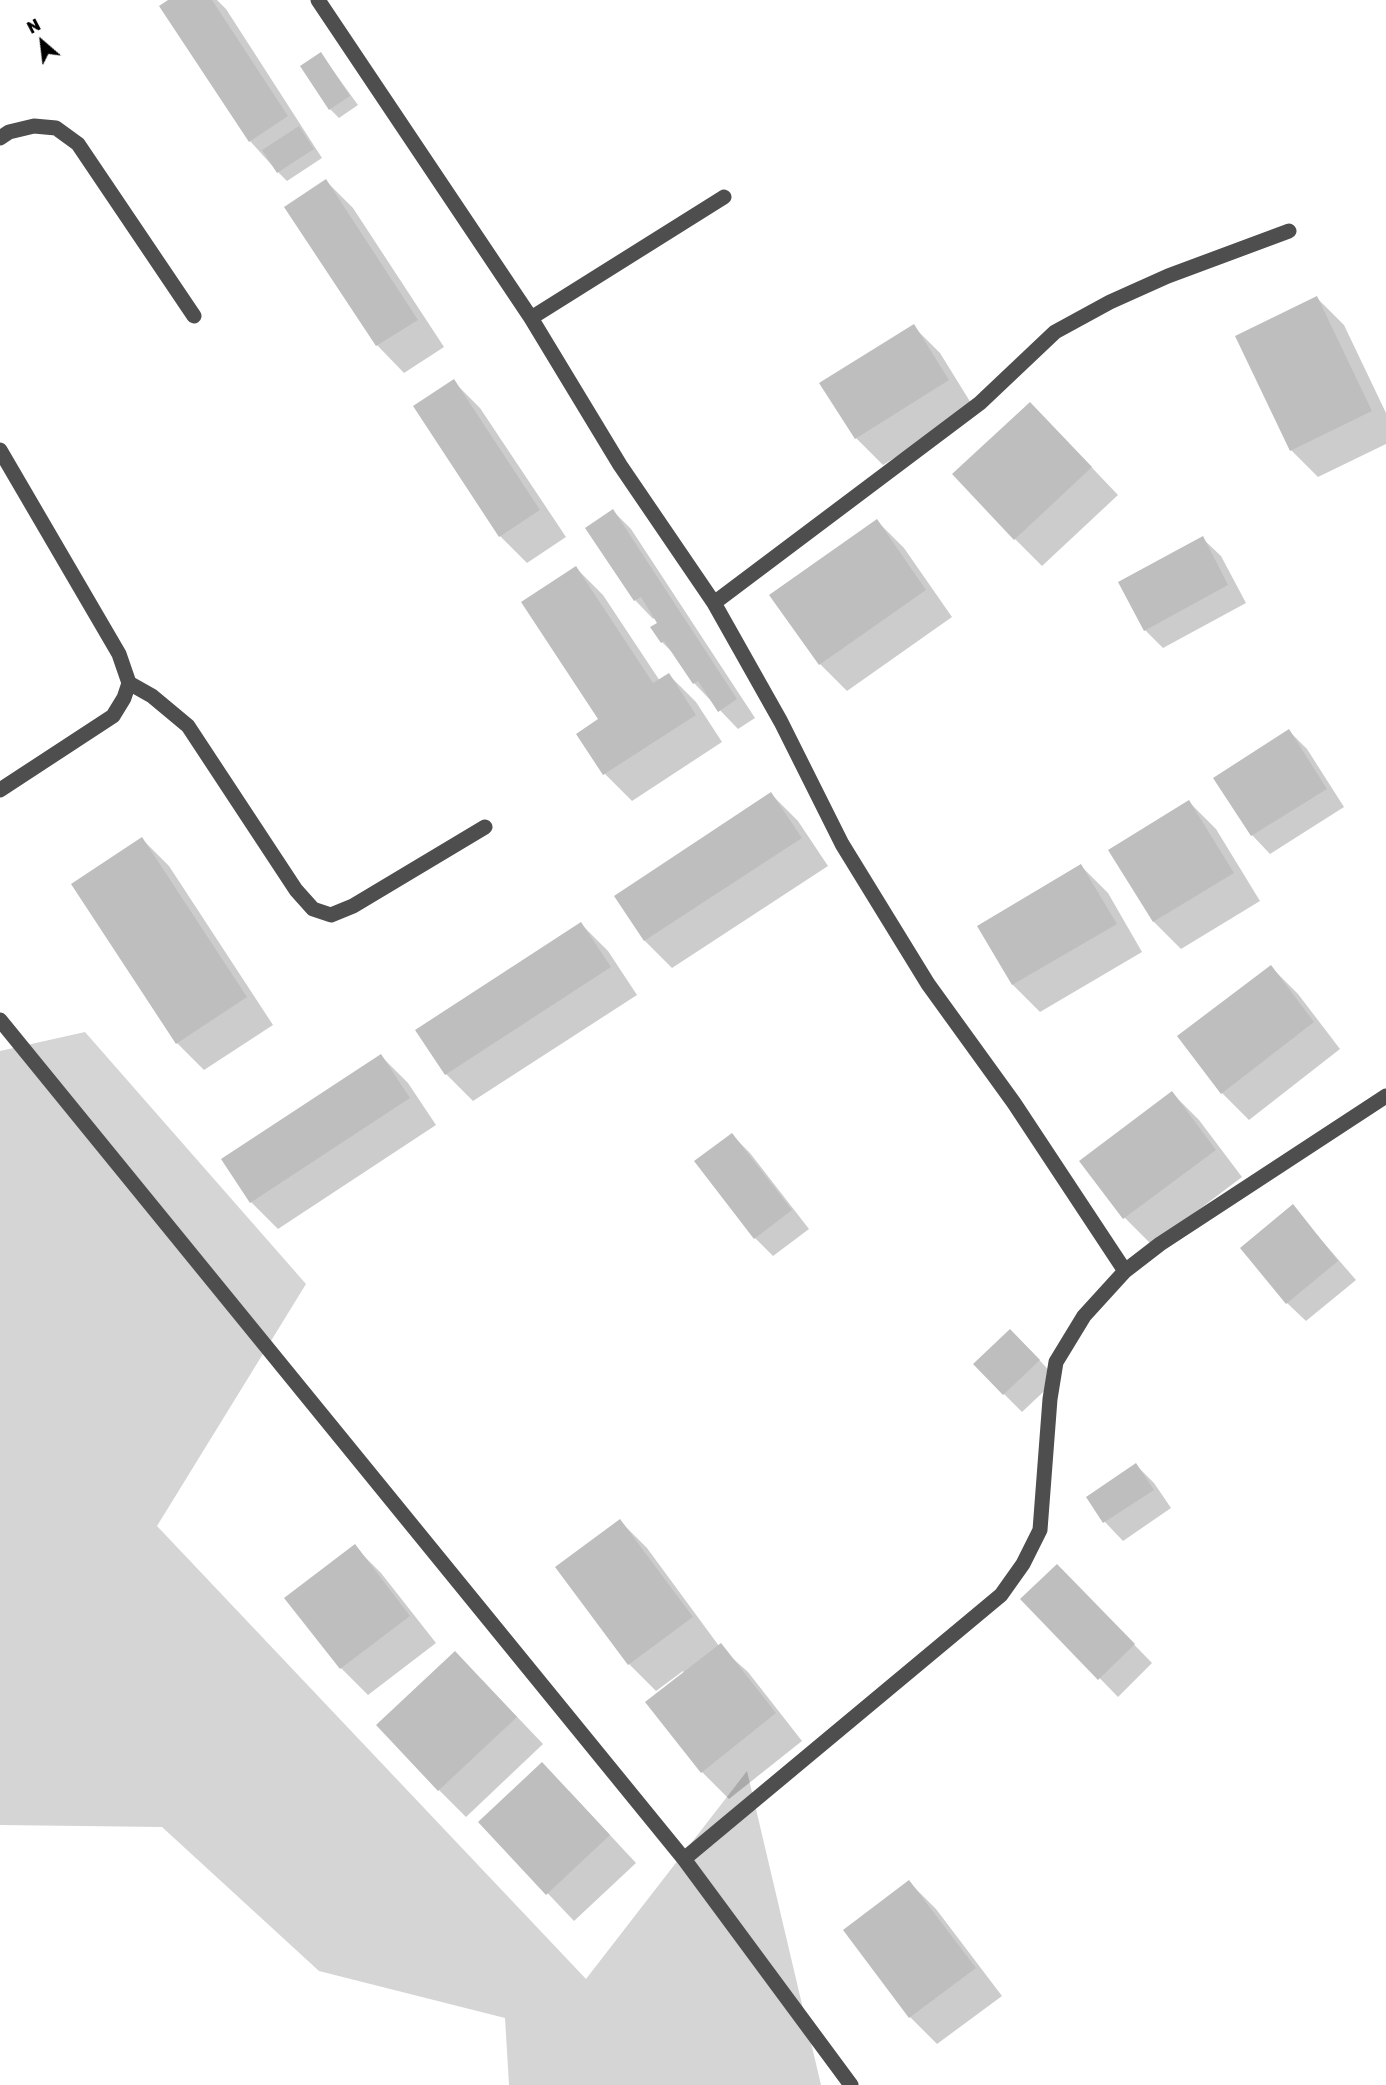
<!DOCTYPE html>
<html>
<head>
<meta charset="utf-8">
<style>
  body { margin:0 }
  #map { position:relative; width:1386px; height:2085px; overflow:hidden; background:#fff; font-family:"Golos Text",sans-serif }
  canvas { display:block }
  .north { position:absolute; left:12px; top:12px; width:60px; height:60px; -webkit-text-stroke:4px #fff; paint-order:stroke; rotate:332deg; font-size:16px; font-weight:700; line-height:24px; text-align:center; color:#000 }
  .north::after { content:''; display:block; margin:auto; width:21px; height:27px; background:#000; clip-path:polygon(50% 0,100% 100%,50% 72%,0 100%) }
</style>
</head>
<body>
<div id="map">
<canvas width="1386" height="2085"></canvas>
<div class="north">N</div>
</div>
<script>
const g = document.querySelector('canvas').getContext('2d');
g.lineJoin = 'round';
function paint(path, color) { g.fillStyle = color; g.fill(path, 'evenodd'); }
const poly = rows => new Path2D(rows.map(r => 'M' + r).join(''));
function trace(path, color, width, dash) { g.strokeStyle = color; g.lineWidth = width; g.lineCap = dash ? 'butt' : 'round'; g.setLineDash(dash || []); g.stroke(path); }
paint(poly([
  [85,1032,306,1284,157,1526,586,1979,747,1771,821,2085,509,2085,505,2018,319,1971,162,1827,0,1825,0,1051]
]), '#d5d5d5');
paint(poly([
  [171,0,217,0,226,9,322,158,287,181,278,172,250,141],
  [321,54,358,105,339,118,330,109,302,66],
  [326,181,353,208,444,347,404,373,377,345,286,207],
  [1317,298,1344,325,1386,413,1386,444,1318,477,1291,450],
  [913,326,940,353,974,408,883,465,856,438],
  [453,381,480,408,566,537,527,563,500,536],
  [1057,431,1118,495,1042,566,1015,539],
  [613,511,631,529,755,718,738,729,694,683,676,656,662,642,659,623,655,617,653,619,635,600],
  [877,521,904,548,952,617,847,691,820,664],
  [1202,538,1221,556,1246,603,1163,648,1145,630],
  [576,568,603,595,660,681,669,675,696,702,722,742,632,801,605,774,578,734,600,720],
  [1289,731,1307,749,1344,807,1270,854,1252,835,1215,778],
  [771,794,798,821,828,866,672,968,645,941,616,896],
  [1189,802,1216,829,1260,901,1181,949,1154,922,1110,850],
  [142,839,169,866,273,1025,204,1070,177,1043],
  [1081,866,1108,893,1142,952,1040,1012,1013,985,979,926],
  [581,924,608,951,637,995,473,1101,446,1074,417,1030],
  [1271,967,1298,994,1340,1049,1249,1120,1222,1093],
  [381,1056,408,1083,436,1125,278,1229,251,1202],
  [1172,1093,1199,1120,1242,1177,1152,1245,1125,1218,1081,1161],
  [732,1135,750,1153,809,1229,773,1256,755,1238],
  [1292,1206,1356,1280,1306,1321,1287,1303],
  [1029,1349,1057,1379,1022,1412,1004,1394],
  [1136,1465,1154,1483,1171,1508,1123,1541,1105,1522,1088,1497],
  [620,1521,647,1548,719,1646,748,1672,802,1741,729,1799,702,1772,684,1673,683,1671,656,1691,629,1664],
  [354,1546,381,1573,436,1643,368,1695,341,1668,286,1599],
  [1075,1584,1152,1663,1118,1697,1023,1599],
  [482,1680,543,1744,466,1817,439,1790],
  [569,1791,636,1863,574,1921,480,1822],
  [909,1882,936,1909,1002,1996,937,2044,910,2017,845,1930]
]), '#0003');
paint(poly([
  [168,0,212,0,288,116,249,142,159,6],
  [321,52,350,96,329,110,300,66],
  [299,126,314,149,277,173,262,150],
  [326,179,418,320,376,346,284,207],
  [1317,296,1372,411,1290,451,1235,336],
  [914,324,949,380,855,439,819,383],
  [454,379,540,510,499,537,413,406],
  [1030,402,1092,467,1014,540,952,474],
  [613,509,737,699,718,712,698,681,693,684,664,641,661,643,650,627,657,623,641,597,634,601,585,528],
  [877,519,926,590,819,665,769,595],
  [1203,536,1228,585,1144,631,1118,582],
  [576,566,653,683,669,673,696,715,603,775,576,734,598,719,521,602],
  [1289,729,1327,789,1251,836,1213,778],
  [771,792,802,838,644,941,614,896],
  [1189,800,1234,873,1153,922,1108,850],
  [142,837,247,997,176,1044,71,884],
  [1081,864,1117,924,1012,985,977,926],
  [581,922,611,967,445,1075,415,1030],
  [1271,965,1314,1022,1221,1094,1177,1036],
  [381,1054,410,1098,250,1203,221,1159],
  [1172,1091,1216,1150,1123,1219,1079,1161],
  [732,1133,792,1210,754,1239,694,1161],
  [1293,1204,1338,1261,1286,1304,1240,1248],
  [1010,1329,1040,1360,1003,1395,973,1364],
  [1136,1463,1154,1490,1103,1523,1086,1497],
  [620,1519,693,1617,628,1665,555,1567],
  [355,1544,410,1616,340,1669,284,1598],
  [1057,1564,1135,1644,1098,1680,1020,1599],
  [721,1643,776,1713,701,1773,645,1702],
  [455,1651,517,1717,438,1791,376,1725],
  [542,1762,610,1835,546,1895,478,1822],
  [909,1880,976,1968,909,2018,843,1930]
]), '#bebebe');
trace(poly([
  [318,0,531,318,620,465,714,603,781,722,842,844,928,984,1014,1103,1125,1271],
  [0,138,9,132,34,126,56,128,78,144,194,316],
  [531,318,724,197],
  [0,450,119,654,129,683,124,698,113,716,0,790],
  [714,603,980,403,1055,332,1110,302,1168,276,1289,231],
  [129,683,152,696,188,726,296,890,313,909,331,915,353,906,485,827],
  [0,1020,684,1859,851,2085],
  [684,1859,1001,1595,1023,1564,1040,1530,1050,1399,1056,1362,1084,1316,1125,1271,1160,1244,1386,1096]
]), '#4e4e4e', 15);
</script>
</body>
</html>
